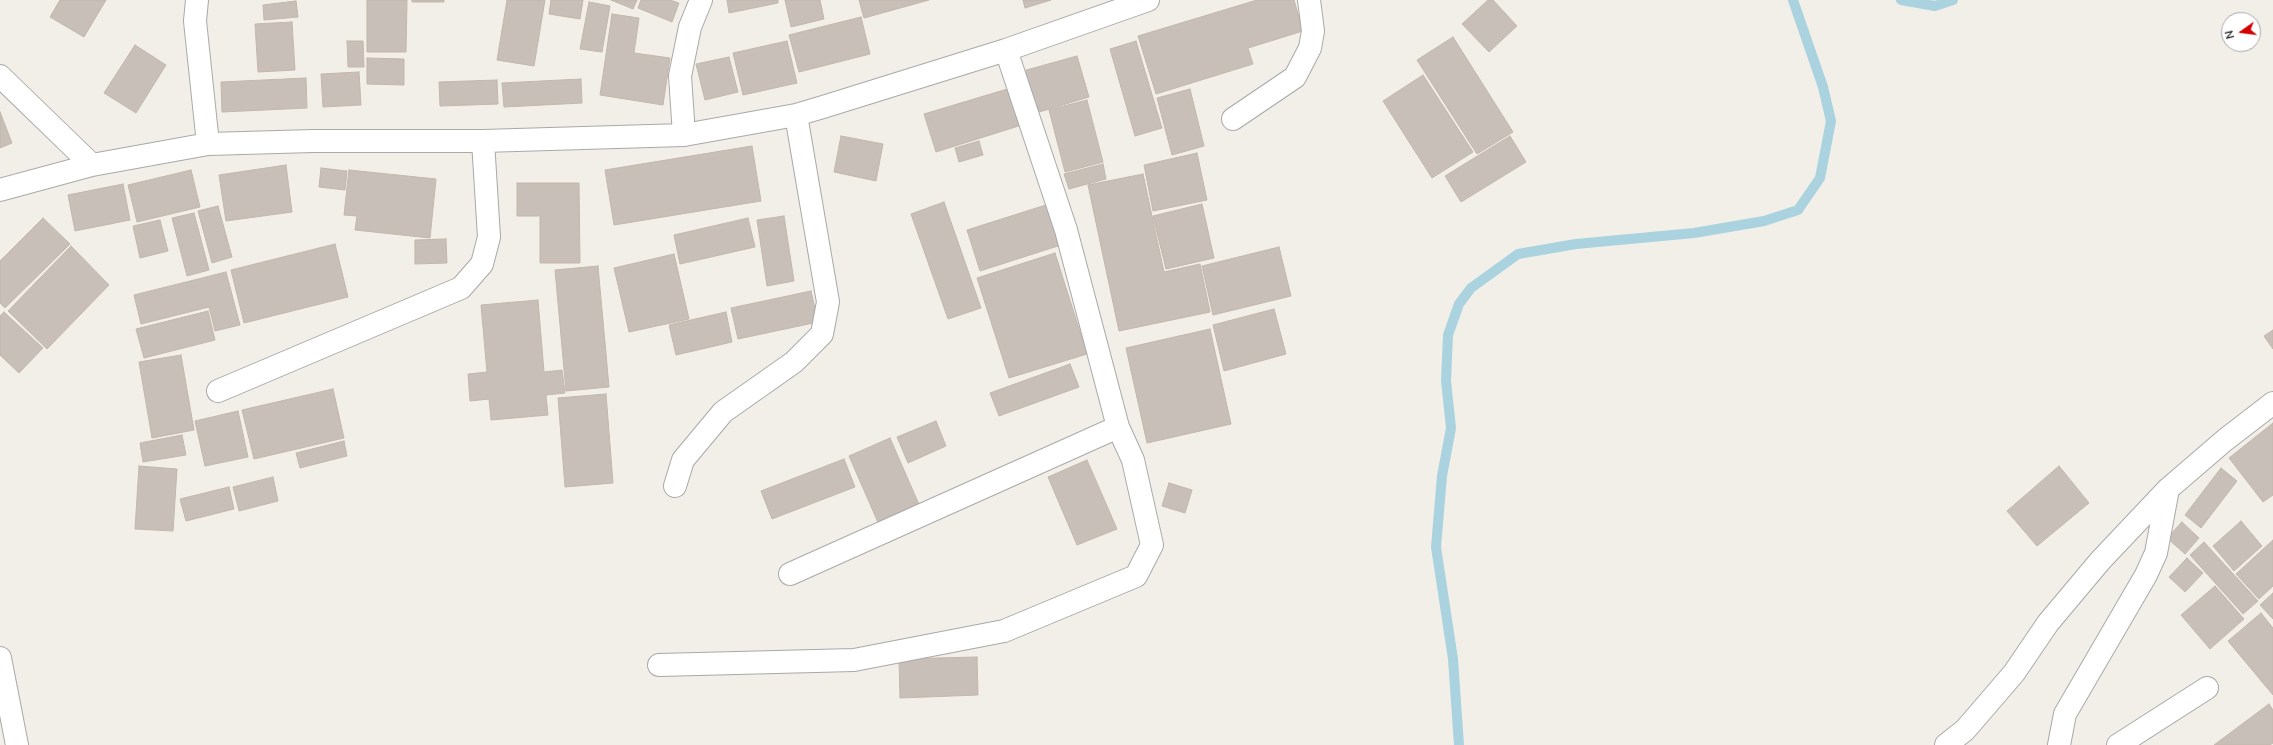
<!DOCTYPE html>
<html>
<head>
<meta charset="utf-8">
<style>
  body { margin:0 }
  #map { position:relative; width:2273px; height:745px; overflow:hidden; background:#f2efe9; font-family:"Nunito Sans",sans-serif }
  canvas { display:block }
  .north { position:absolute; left:2221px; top:12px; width:40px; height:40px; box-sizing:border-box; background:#fff; border:1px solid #a7a7a7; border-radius:50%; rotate:256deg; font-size:11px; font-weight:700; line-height:16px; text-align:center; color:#222 }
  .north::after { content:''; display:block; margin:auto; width:14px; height:18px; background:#d40000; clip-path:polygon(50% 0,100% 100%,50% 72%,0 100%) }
</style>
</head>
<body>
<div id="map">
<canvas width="2273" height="745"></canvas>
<div class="north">N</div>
</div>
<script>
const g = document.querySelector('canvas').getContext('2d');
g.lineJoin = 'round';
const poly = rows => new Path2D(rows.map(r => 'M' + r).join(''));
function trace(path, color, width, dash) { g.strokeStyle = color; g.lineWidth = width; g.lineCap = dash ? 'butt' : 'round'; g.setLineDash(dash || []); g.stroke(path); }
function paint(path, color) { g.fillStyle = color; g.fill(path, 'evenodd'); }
trace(poly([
  [1901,0,1935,6,1953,0],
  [1459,745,1453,659,1436,547,1442,476,1451,428,1446,381,1448,335,1459,304,1471,288,1518,254,1576,244,1694,233,1764,221,1798,210,1820,178,1831,121,1823,87,1793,0]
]), '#aad3df', 10);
const building = poly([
  [60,0,106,0,84,37,50,17,60,0],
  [367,0,407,0,406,52,367,52,367,0],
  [412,0,444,0,444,2,412,2,412,0],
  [507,0,545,0,534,66,497,60,507,0],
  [551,0,583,0,580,19,549,14,551,0],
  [611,0,637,0,633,9,611,0],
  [641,0,670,0,679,3,672,22,638,8,641,0],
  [727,0,778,0,778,3,729,13,727,0],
  [785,0,820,0,824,19,791,27,785,0],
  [859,0,929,0,864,18,859,0],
  [1023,0,1051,0,1025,8,1023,0],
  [1257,0,1294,0,1303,31,1248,48,1253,64,1156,94,1138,36,1257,0],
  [1488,0,1493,0,1517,26,1489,52,1462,24,1488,0],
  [296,1,298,17,264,20,263,5,296,1],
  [589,2,610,6,602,52,580,49,589,2],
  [612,14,639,18,634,53,670,58,663,105,600,95,612,14],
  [861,17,870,54,799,72,789,35,861,17],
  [292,22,295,70,258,72,255,24,292,22],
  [1453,37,1513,132,1477,154,1417,60,1453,37],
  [347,41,363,41,364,67,348,67,347,41],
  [787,41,797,83,743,95,733,53,787,41],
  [1136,41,1162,128,1135,136,1110,49,1136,41],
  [135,45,166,65,136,113,104,93,135,45],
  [1077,56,1089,97,1036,113,1023,71,1077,56],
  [729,57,738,92,705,100,696,64,729,57],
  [367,58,404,59,404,85,367,84,367,58],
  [359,72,361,105,323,107,321,74,359,72],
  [1423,75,1473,152,1432,178,1383,101,1423,75],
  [306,78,307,108,222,112,221,82,306,78],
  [581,79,582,103,504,107,502,83,581,79],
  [497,80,498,104,440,106,439,82,497,80],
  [1014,87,1025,124,936,152,924,114,1014,87],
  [1190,89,1204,146,1172,155,1157,98,1190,89],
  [1087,100,1103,162,1065,172,1049,110,1087,100],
  [0,112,12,143,0,148,0,112],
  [841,136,883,144,876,181,834,172,841,136],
  [1510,136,1526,162,1461,202,1445,176,1510,136],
  [979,141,983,155,959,162,955,148,979,141],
  [752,146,761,201,614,225,605,170,752,146],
  [1197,153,1207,200,1153,211,1144,165,1197,153],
  [1103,164,1106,179,1069,189,1064,174,1103,164],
  [286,165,292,212,226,221,219,175,286,165],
  [321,168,347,171,345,190,319,187,321,168],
  [191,170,200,207,137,222,128,185,191,170],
  [349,170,436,179,430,238,355,230,357,216,344,215,349,170],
  [1143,174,1164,272,1200,264,1210,312,1119,331,1088,185,1143,174],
  [517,183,579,183,580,263,540,263,540,216,517,216,517,183],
  [123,184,130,220,75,231,68,195,123,184],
  [944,202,981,308,948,319,911,214,944,202],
  [1049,204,1061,245,980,271,967,230,1049,204],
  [1202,204,1214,258,1166,269,1153,216,1202,204],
  [218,206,232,257,212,263,198,211,218,206],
  [194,213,209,270,187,276,172,218,194,213],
  [784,216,794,281,767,286,757,220,784,216],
  [43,218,70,244,5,308,0,303,0,261,43,218],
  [748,218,755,247,680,264,674,235,748,218],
  [160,220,168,251,140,258,133,226,160,220],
  [446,239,447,263,415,264,415,240,446,239],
  [335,244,348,297,244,323,231,270,335,244],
  [71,246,109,285,47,349,8,311,71,246],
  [1279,247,1291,296,1213,315,1202,266,1279,247],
  [1055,253,1087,354,1009,378,977,278,1055,253],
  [674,254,689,319,629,332,614,268,674,254],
  [598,266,609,387,566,391,555,270,598,266],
  [226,272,240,325,215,331,209,307,141,324,134,295,226,272],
  [811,291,818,322,738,339,731,308,811,291],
  [538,300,544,372,562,370,565,393,546,395,548,415,491,420,489,399,470,401,468,374,487,372,481,305,538,300],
  [1274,309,1286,354,1224,371,1213,325,1274,309],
  [208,311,215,340,144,358,136,329,208,311],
  [4,312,43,348,19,373,0,355,0,316,4,312],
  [726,312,732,342,676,355,669,325,726,312],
  [1210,329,1231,424,1147,443,1126,348,1210,329],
  [2273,330,2273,349,2264,336,2273,330],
  [181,355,194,430,152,438,139,362,181,355],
  [1070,364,1079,387,999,416,990,393,1070,364],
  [333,389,344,438,254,459,242,410,333,389],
  [606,394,613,483,565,487,558,398,606,394],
  [238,411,248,457,205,466,195,421,238,411],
  [936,421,946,446,908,463,897,437,936,421],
  [2273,423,2273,495,2263,502,2229,458,2273,423],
  [182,435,186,455,143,462,140,443,182,435],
  [890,438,921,509,880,527,849,456,890,438],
  [344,441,347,456,300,468,296,453,344,441],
  [844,459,855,487,772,519,761,491,844,459],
  [1087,460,1117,529,1077,545,1048,477,1087,460],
  [139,466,177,469,173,531,135,529,139,466],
  [2059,466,2089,503,2037,546,2007,511,2059,466],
  [2221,468,2237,481,2201,528,2185,515,2221,468],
  [273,477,278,501,239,511,233,487,273,477],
  [1169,483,1192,490,1185,513,1162,506,1169,483],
  [229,487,234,509,186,521,180,499,229,487],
  [2241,521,2262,546,2234,571,2213,546,2241,521],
  [2182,522,2199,538,2185,554,2167,538,2182,522],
  [2273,540,2273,586,2259,599,2236,574,2273,540],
  [2204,542,2258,601,2243,614,2190,555,2204,542],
  [2187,558,2203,573,2185,592,2169,577,2187,558],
  [2215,586,2244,619,2210,649,2181,615,2215,586],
  [2273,593,2273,619,2260,605,2273,593],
  [2261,613,2273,628,2273,695,2228,641,2261,613],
  [977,657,978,695,900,698,899,659,977,657],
  [2269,704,2273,710,2273,743,2270,745,2214,745,2269,704]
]);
paint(building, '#c7bfb8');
trace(building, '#c4b6ab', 1);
const minor = poly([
  [197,0,195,21,208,144],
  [0,76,92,165],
  [1233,119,1295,77,1310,48,1313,31,1309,0],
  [684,135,680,76,690,27,701,0],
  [0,190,92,165,208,144,313,141,483,141,684,135,796,115,823,107,1006,50,1148,0],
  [218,391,461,288,482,264,489,237,483,141],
  [675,486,683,460,723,412,794,362,822,334,828,302,796,115],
  [790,574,1118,427],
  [0,658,17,745],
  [659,665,854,660,1004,631,1136,576,1152,545,1133,460,1118,427,1066,230,1006,50],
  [1946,745,1965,730,2014,673,2048,623,2100,561,2168,489,2225,440,2273,403],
  [2059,745,2065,714,2146,575,2156,553,2168,489],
  [2118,745,2207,688]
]);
trace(minor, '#a9a9a9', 24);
trace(minor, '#fff', 22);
</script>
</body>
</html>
